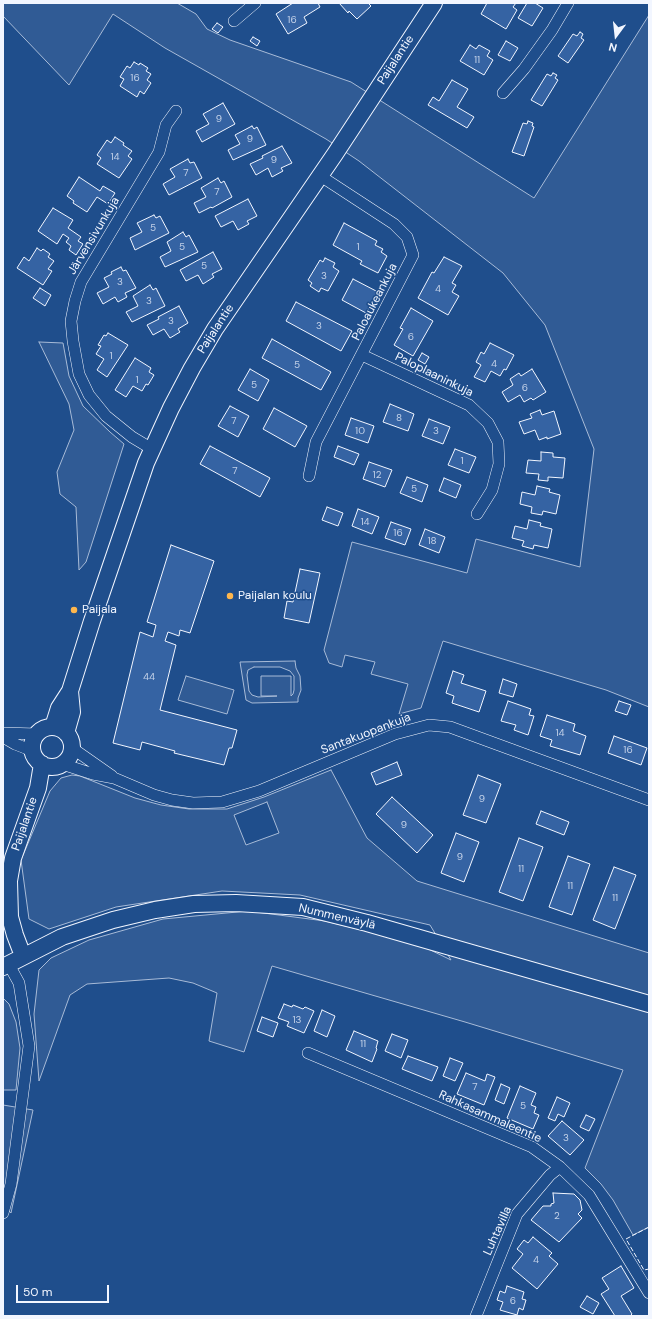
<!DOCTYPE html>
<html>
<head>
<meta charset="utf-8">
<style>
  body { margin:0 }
  #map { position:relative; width:652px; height:1319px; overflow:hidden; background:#1f4e8c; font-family:"DM Sans",sans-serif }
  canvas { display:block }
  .frame { position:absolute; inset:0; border:4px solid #f2f6ff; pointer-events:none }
  .north { position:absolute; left:596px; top:16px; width:40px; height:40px; -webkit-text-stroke:3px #1f4e8c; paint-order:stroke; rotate:195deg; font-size:11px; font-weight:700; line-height:16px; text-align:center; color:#f2f6ff }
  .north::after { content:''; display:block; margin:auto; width:14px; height:18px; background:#f2f6ff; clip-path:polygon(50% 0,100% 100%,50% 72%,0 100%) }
  .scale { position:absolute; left:16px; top:1285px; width:93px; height:18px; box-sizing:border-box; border:2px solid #f2f6ff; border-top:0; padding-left:5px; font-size:12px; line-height:14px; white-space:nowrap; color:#f2f6ff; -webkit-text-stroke:3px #1f4e8c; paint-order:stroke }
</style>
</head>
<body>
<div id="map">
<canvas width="652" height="1319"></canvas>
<div class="frame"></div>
<div class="north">N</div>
<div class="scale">50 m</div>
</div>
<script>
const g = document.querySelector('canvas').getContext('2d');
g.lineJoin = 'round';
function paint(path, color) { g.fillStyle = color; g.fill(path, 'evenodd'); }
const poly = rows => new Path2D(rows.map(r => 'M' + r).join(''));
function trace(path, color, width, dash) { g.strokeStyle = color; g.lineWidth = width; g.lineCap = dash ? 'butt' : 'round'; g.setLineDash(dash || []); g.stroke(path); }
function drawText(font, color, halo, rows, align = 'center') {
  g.font = font + ' "DM Sans",sans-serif'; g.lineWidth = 3; g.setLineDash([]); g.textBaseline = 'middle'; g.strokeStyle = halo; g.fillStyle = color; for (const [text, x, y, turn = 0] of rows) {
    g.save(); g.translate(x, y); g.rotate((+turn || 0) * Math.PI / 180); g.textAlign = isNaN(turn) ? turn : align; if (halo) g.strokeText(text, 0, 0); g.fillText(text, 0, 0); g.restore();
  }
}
const green = poly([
  [3,3,177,3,196,14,207,29,230,40,351,82,534,198,649,15,649,707,606,690,443,641,421,708,399,714,408,684,371,674,375,662,345,655,342,667,329,663,324,650,352,542,467,573,476,539,580,567,594,449,545,325,503,273,359,161,326,139,165,48,113,14,69,85,3,16,3,3],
  [39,342,63,343,69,376,83,406,110,432,124,444,86,562,79,570,76,507,60,494,57,472,74,430,69,404,39,342],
  [295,661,296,668,300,676,301,690,298,698,298,702,252,703,246,700,240,662,295,661],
  [254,667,280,667,290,671,294,676,294,690,293,694,291,696,291,676,261,676,261,696,277,696,258,697,252,695,249,691,247,675,248,670,254,667],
  [186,676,234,690,227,714,178,700,186,676],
  [331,770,367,838,417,881,649,953,649,1227,633,1235,613,1200,601,1184,585,1168,623,1070,465,1022,272,966,244,1052,209,1041,217,993,193,983,169,978,87,984,70,995,39,1081,34,1014,39,970,51,958,89,940,163,919,248,911,325,921,418,944,451,960,430,925,300,895,222,891,116,907,49,929,29,919,21,860,50,791,61,778,72,775,80,776,135,798,161,805,189,809,227,809,264,797,331,770],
  [267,802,279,833,246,845,234,815,267,802],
  [3,998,9,1004,16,1022,20,1048,16,1090,3,1090,3,998],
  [3,1105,33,1110,11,1213,3,1205,3,1105]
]);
paint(green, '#305b95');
trace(green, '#a8bbd7', 1);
const building = poly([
  [293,3,318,3,320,7,304,17,307,23,288,34,276,14,293,3],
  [339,3,368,3,371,6,357,19,349,11,348,13,339,3],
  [487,3,516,3,513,7,517,10,506,29,481,14,487,3],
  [527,3,535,3,543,8,532,26,518,18,527,3],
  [217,23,223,27,218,33,212,29,217,23],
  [580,32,583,34,581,38,584,40,568,63,558,56,573,34,577,36,580,32],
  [253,37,260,41,257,46,250,41,253,37],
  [506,41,518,48,510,61,498,55,506,41],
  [470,45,476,49,479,45,490,51,487,56,493,60,484,75,460,61,470,45],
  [134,62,139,65,140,63,148,68,146,71,151,74,147,80,151,83,144,94,140,91,137,97,120,86,124,79,120,77,127,66,130,68,134,62],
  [553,73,557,75,555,78,558,80,542,106,531,100,547,74,551,76,553,73],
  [452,80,468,89,457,107,474,117,467,128,428,105,433,97,439,101,452,80],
  [223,103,235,124,202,142,196,131,209,124,203,114,223,103],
  [528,121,533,123,532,126,534,127,524,156,512,152,523,123,527,124,528,121],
  [252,126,254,129,257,127,266,145,233,160,228,150,240,144,235,135,252,126],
  [115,137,124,143,123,145,132,151,128,156,132,159,119,178,97,164,101,158,97,155,107,140,111,143,115,137],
  [282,146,292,163,281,168,283,171,272,177,268,168,256,175,250,164,263,158,262,156,282,146],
  [188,159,190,163,194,162,202,178,169,195,163,184,175,177,170,169,188,159],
  [79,177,100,191,103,186,115,193,108,204,97,197,87,212,73,203,74,201,67,196,79,177],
  [218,178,221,183,224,181,232,197,212,208,211,207,199,213,194,203,206,197,201,188,218,178],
  [248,199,257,216,247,221,249,224,238,230,233,221,221,227,215,216,248,199],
  [53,208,73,220,68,228,81,237,78,241,83,244,76,255,69,250,71,246,66,242,69,238,63,234,57,244,38,231,53,208],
  [154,215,156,218,160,216,169,233,135,250,130,238,142,232,137,223,154,215],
  [344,223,377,241,375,245,383,249,381,252,387,256,378,273,360,264,362,261,333,245,344,223],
  [183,232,186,237,189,235,198,252,165,267,160,257,171,251,167,242,183,232],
  [37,248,41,251,43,249,50,254,48,257,54,261,48,269,52,271,43,285,17,268,24,257,29,261,37,248],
  [213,252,222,269,212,274,214,277,203,284,198,275,186,281,180,270,213,252],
  [444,257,462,266,452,283,456,285,452,292,459,296,448,315,418,298,432,272,434,273,444,257],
  [325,258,335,263,333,267,339,271,328,291,321,288,319,292,310,286,312,283,308,280,320,260,323,262,325,258],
  [121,267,123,271,126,270,136,288,125,293,127,297,118,302,115,297,103,304,97,293,109,287,104,278,112,274,111,272,121,267],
  [353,279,378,292,366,313,342,300,353,279],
  [150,285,153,290,156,288,165,306,132,322,126,312,138,306,133,296,150,285],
  [40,288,51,295,45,306,33,298,40,288],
  [296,302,352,331,341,351,286,321,296,302],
  [179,306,188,323,178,329,180,332,170,338,164,329,153,335,147,325,159,319,158,317,179,306],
  [411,308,433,321,413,356,394,345,403,329,400,328,411,308],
  [108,333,128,345,107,377,97,370,104,359,96,354,101,346,98,345,104,335,106,336,108,333],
  [272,339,331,372,321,390,262,358,272,339],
  [490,343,514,355,506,370,504,369,500,376,491,371,485,382,474,377,481,365,476,362,481,352,484,354,490,343],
  [422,353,429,357,425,364,418,360,422,353],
  [135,358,151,368,149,372,154,375,148,385,146,384,142,391,133,386,126,397,115,390,135,358],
  [250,369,269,380,258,401,238,390,250,369],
  [532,369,546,392,533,400,531,398,524,402,520,395,508,402,502,392,513,385,510,379,519,373,521,376,532,369],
  [390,404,414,414,408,431,383,422,390,404],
  [230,406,249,416,238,437,218,426,230,406],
  [274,408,307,426,295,447,263,429,274,408],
  [540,410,542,415,554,411,561,434,547,439,547,437,539,440,535,430,524,434,519,422,532,418,530,414,540,410],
  [351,418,374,426,368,443,345,435,351,418],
  [429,419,450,427,443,444,422,436,429,419],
  [210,446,270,478,260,497,200,464,210,446],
  [338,446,359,454,354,465,334,457,338,446],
  [455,449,476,457,469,473,448,465,455,449],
  [541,452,553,453,553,457,565,458,563,478,548,477,548,481,538,480,539,474,526,473,528,460,541,461,541,452],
  [369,462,392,470,385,487,363,479,369,462],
  [407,477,428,485,422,502,400,493,407,477],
  [444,478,461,485,456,498,439,491,444,478],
  [537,486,550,489,549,492,560,495,556,514,543,511,542,515,531,513,532,507,520,504,522,492,535,495,537,486],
  [327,507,343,513,338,526,322,520,327,507],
  [358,509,379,517,372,534,352,526,358,509],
  [529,520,541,523,540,526,552,529,548,548,534,545,533,549,522,546,524,541,512,538,515,526,527,529,529,520],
  [391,522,411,529,405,545,385,538,391,522],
  [425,529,445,537,439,553,419,545,425,529],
  [171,545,214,561,190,633,180,630,179,636,168,632,165,641,176,645,160,710,237,730,232,748,229,748,224,765,174,753,175,751,142,742,140,750,113,743,140,632,153,637,156,625,147,622,171,545],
  [300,569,320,573,309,623,284,618,287,601,293,602,300,569],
  [453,671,464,675,461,683,486,691,479,712,452,703,454,696,446,693,453,671],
  [503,679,517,684,513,697,499,693,503,679],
  [508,701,531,709,529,715,534,716,528,735,514,730,516,725,501,721,508,701],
  [619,701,631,705,627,715,615,711,619,701],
  [547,715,575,724,573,731,586,736,580,755,550,746,552,740,540,736,547,715],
  [614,736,647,748,641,765,608,753,614,736],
  [397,762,402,775,376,785,371,773,397,762],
  [478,775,501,784,486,823,463,815,478,775],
  [392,797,433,835,417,853,376,814,392,797],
  [541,811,569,822,564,835,536,824,541,811],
  [456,833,479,842,464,882,441,873,456,833],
  [519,838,543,847,523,901,499,892,519,838],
  [568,856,590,864,572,915,549,907,568,856],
  [614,867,636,875,615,929,593,920,614,867],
  [284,1004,292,1007,293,1005,303,1009,305,1007,314,1011,304,1033,287,1026,289,1022,278,1018,284,1004],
  [322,1010,335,1016,327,1037,314,1031,322,1010],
  [262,1017,278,1023,273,1037,257,1031,262,1017],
  [354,1031,378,1041,376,1048,377,1049,372,1062,346,1050,354,1031],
  [392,1034,408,1040,401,1058,385,1051,392,1034],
  [408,1056,438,1067,432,1081,402,1069,408,1056],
  [450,1058,463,1063,455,1081,443,1076,450,1058],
  [466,1073,485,1081,487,1074,495,1077,484,1105,457,1094,466,1073],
  [501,1084,510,1088,504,1104,495,1100,501,1084],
  [520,1086,536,1093,531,1105,536,1107,534,1113,539,1115,533,1129,507,1118,520,1086],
  [557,1097,570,1103,564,1117,558,1114,555,1121,548,1118,557,1097],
  [586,1115,595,1119,589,1131,580,1127,586,1115],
  [562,1121,584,1140,570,1155,548,1136,562,1121],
  [553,1193,574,1194,580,1200,582,1210,578,1214,582,1218,559,1242,531,1220,543,1206,551,1206,551,1204,554,1203,553,1193],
  [533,1237,552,1253,549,1256,558,1264,537,1289,512,1268,523,1254,517,1249,524,1240,528,1243,533,1237],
  [621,1266,634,1288,621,1296,632,1314,630,1316,615,1316,601,1294,609,1289,602,1278,621,1266],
  [507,1286,524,1292,522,1299,526,1300,523,1310,519,1308,517,1315,500,1310,503,1302,497,1300,500,1291,505,1293,507,1286],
  [587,1296,599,1303,593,1314,580,1307,587,1296]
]);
paint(building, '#3563a3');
trace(building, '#f2f6ff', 1);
const street = poly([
  [234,21,255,3],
  [503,93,524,69,552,30,568,3],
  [362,355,469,405,488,423,498,442,499,464,492,490,477,514],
  [152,449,132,437,106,416,89,395,79,374,73,341,71,321,75,301,81,282,159,152,166,125,176,111],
  [309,476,316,442,413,255,407,237,394,224,319,175],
  [3,733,37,734],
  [3,737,15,744,33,751],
  [72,748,112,776],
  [62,764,93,774,114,778,154,795,172,800,193,803,222,802,259,791,395,734,429,725,450,727,649,800],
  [308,1053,532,1147,560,1167,589,1195,649,1293],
  [3,1213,11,1184,29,1046,19,983,8,963],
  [476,1316,517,1214,550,1175,560,1167]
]);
const secondary = poly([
  [53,727,59,708,70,691,92,621,146,463,171,408,192,368,215,329,335,154,434,3],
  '32 747a20 20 0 1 1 40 0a20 20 0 1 1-40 0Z',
  [66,733,72,712,70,691],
  [23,956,15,935,10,917,9,881,13,858,38,788,42,764],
  [3,967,62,937,113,920,155,910,194,904,236,903,303,907,367,923,649,1004]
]);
trace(street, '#f2f6ff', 12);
trace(secondary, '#f2f6ff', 18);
trace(street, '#1f4e8c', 11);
trace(secondary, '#1f4e8c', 16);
trace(poly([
  [649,1227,626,1239,644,1270,649,1269]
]), '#f2f6ff', 1, [5, 2]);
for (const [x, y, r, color] of [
  [230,596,4,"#ffb74d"],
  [74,610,4,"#ffb74d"]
]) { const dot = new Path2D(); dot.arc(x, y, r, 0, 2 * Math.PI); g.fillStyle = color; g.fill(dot); trace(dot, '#1f4e8c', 1.5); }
drawText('10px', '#c3d1e8', null, [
  ["16",292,20],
  ["11",477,60],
  ["16",135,78],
  ["9",219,119],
  ["9",250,139],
  ["14",115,157],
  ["9",274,160],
  ["7",186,173],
  ["7",217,192],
  ["5",153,228],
  ["5",182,247],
  ["1",358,247],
  ["5",204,266],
  ["3",324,276],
  ["3",120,282],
  ["4",438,289],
  ["3",149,301],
  ["3",171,321],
  ["3",319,326],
  ["6",411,337],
  ["1",111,356],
  ["4",494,364],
  ["5",297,365],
  ["1",137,380],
  ["5",254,385],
  ["6",525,388],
  ["8",399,418],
  ["7",234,421],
  ["10",360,431],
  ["3",436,431],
  ["1",462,461],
  ["7",235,471],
  ["12",377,475],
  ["5",414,489],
  ["14",365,522],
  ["16",398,533],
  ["18",432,541],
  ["44",149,677],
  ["14",560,733],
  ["16",628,750],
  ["9",482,799],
  ["9",404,825],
  ["9",460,857],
  ["11",521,869],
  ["11",570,886],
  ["11",615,898],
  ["13",297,1020],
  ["11",363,1044],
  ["7",475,1087],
  ["5",523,1106],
  ["3",566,1138],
  ["2",557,1216],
  ["4",536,1260],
  ["6",513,1301]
]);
drawText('12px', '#f2f6ff', '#1f4e8c', [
  ["Paijalantie",396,60,-57],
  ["Järvensivunkuja",94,236,-59],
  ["Paloaukeankuja",375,302,-63],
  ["Paijalantie",216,329,-57],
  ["Paloplaaninkuja",434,375,26],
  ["Santakuopankuja",366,734,-21],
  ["Paijalantie",25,824,-71],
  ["Nummenväylä",337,917,13],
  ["Rahkasammaleentie",490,1117,24],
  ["Luhtavilla",498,1231,-66]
]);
drawText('12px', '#f2f6ff', '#1f4e8c', [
  ["Paijalan koulu",238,596],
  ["Paijala",82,610]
], 'left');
</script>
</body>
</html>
